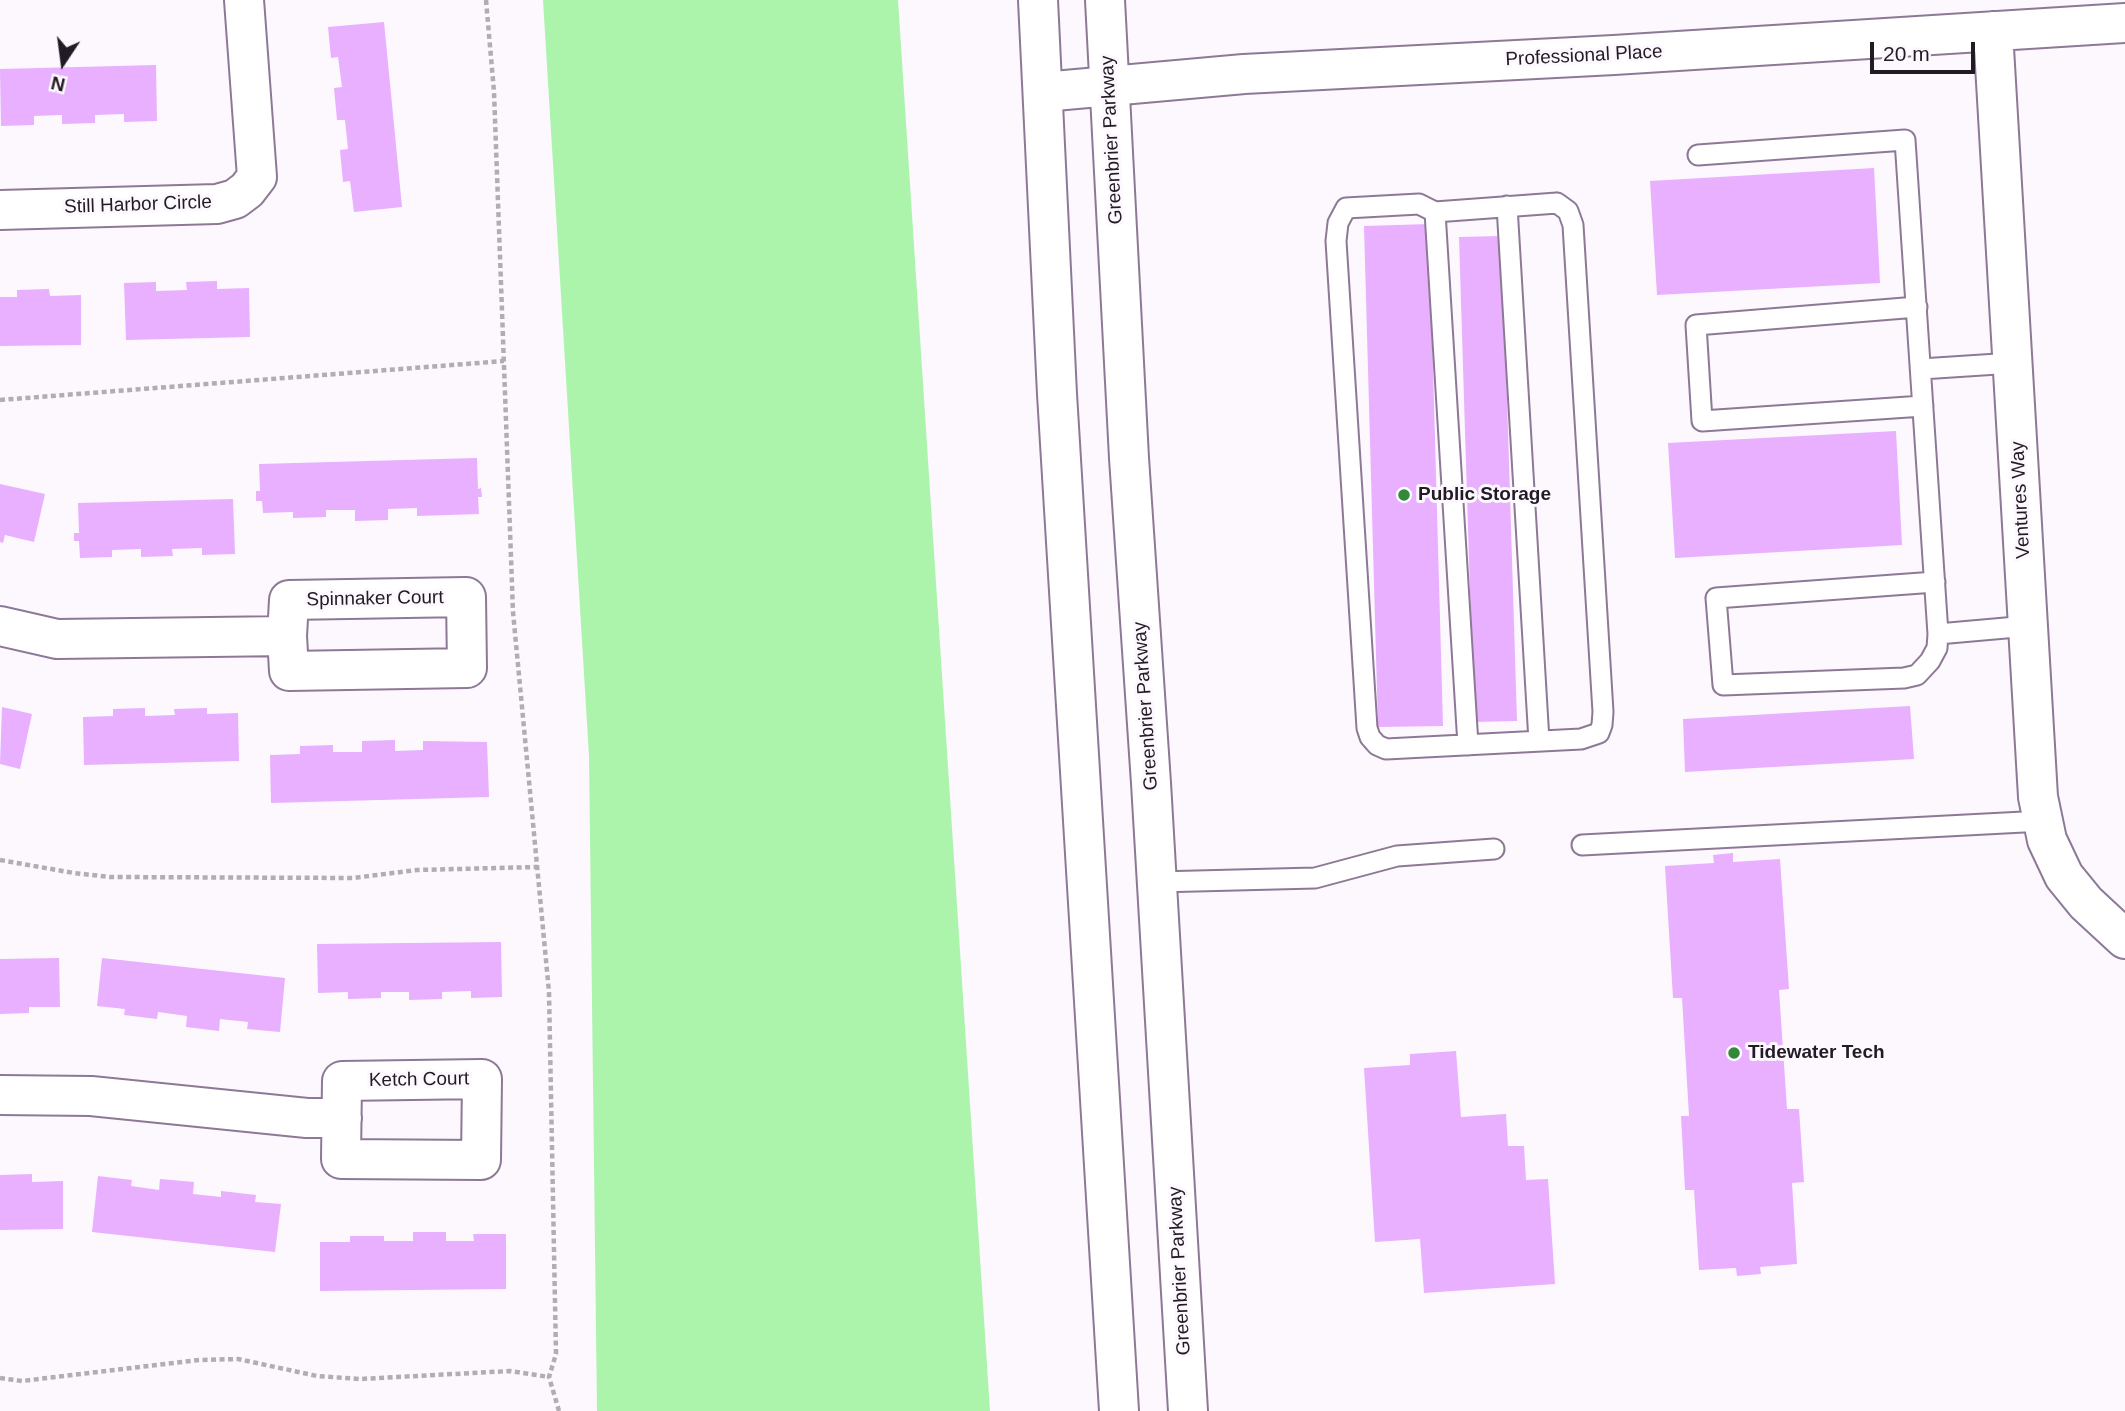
<!DOCTYPE html>
<html>
<head>
<meta charset="utf-8">
<style>
  body { margin:0 }
  #map { position:relative; width:2125px; height:1411px; overflow:hidden; background:#fcf8fe; font-family:Helvetica,sans-serif }
  canvas { display:block }
  .north { position:absolute; left:28px; top:28px; width:70px; height:70px; -webkit-text-stroke:5px #fcf8fe; paint-order:stroke; rotate:193deg; font-size:19px; font-weight:700; line-height:28px; text-align:center; color:#221a25 }
  .north::after { content:''; display:block; margin:auto; width:24px; height:32px; background:#221a25; clip-path:polygon(50% 0,100% 100%,50% 72%,0 100%) }
  .scale { position:absolute; left:1870px; top:42px; width:105px; height:32px; box-sizing:border-box; border:4px solid #221a25; border-top:0; padding-left:9px; font-size:21px; line-height:24px; white-space:nowrap; color:#221a25; -webkit-text-stroke:5px #fcf8fe; paint-order:stroke }
</style>
</head>
<body>
<div id="map">
<canvas width="2125" height="1411"></canvas>
<div class="north">N</div>
<div class="scale">20 m</div>
</div>
<script>
const g = document.querySelector('canvas').getContext('2d');
g.lineJoin = 'round';
function paint(path, color) { g.fillStyle = color; g.fill(path, 'evenodd'); }
const poly = rows => new Path2D(rows.map(r => 'M' + r).join(''));
function trace(path, color, width, dash) { g.strokeStyle = color; g.lineWidth = width; g.lineCap = dash ? 'butt' : 'round'; g.setLineDash(dash || []); g.stroke(path); }
function drawText(font, color, halo, rows, align = 'center') {
  g.font = font + ' Helvetica,sans-serif'; g.lineWidth = 6; g.setLineDash([]); g.textBaseline = 'middle'; g.strokeStyle = halo; g.fillStyle = color; for (const [text, x, y, turn = 0] of rows) {
    g.save(); g.translate(x, y); g.rotate((+turn || 0) * Math.PI / 180); g.textAlign = isNaN(turn) ? turn : align; if (halo) g.strokeText(text, 0, 0); g.fillText(text, 0, 0); g.restore();
  }
}
paint(poly([
  [543,0,898,0,990,1411,597,1411,589,756]
]), '#acf4ac');
paint(poly([
  [384,22,402,207,354,212,350,181,343,182,340,150,348,149,345,120,337,120,334,88,342,87,338,57,331,58,328,27],
  [156,65,157,121,124,122,124,114,95,115,95,123,62,124,62,115,34,116,34,125,1,126,0,69],
  [1874,168,1880,283,1657,295,1650,181],
  [1429,224,1443,726,1378,727,1364,226],
  [1502,236,1517,721,1474,722,1459,237],
  [217,281,217,289,249,288,250,337,126,340,124,283,156,282,156,291,187,290,186,282],
  [49,289,50,296,81,295,81,345,0,346,0,297,17,297,17,290],
  [1896,431,1902,545,1675,558,1668,443],
  [477,458,478,489,481,488,482,497,478,497,479,514,417,516,417,508,388,509,388,520,355,521,355,510,326,510,326,517,293,518,293,512,263,513,262,501,256,501,256,491,260,491,259,464],
  [0,484,45,494,34,542,5,535,3,543,0,542],
  [233,499,235,554,202,555,202,548,172,549,173,556,141,557,141,549,112,550,112,557,80,558,79,541,74,541,74,533,79,533,78,503],
  [1910,706,1914,759,1685,772,1683,719],
  [2,707,32,714,20,769,0,764],
  [145,708,145,716,175,715,174,709,207,708,207,714,238,713,239,761,84,765,83,717,113,716,113,709],
  [395,740,395,751,423,750,423,741,487,742,489,797,271,803,270,755,300,754,300,746,333,745,333,752,362,752,362,741],
  [1733,853,1733,862,1780,859,1789,989,1779,990,1787,1109,1799,1109,1804,1182,1792,1183,1797,1264,1760,1267,1761,1274,1737,1276,1736,1268,1699,1270,1694,1190,1685,1190,1681,1116,1689,1116,1682,998,1673,998,1665,866,1714,863,1713,855],
  [501,942,502,997,471,998,471,991,442,992,442,999,409,1000,409,992,381,992,381,998,348,999,348,992,318,993,317,944],
  [59,958,60,1007,29,1007,29,1013,0,1014,0,959],
  [102,958,285,978,280,1032,247,1029,248,1022,220,1019,219,1031,186,1027,187,1016,158,1012,157,1019,124,1015,125,1009,97,1006],
  [1456,1051,1461,1117,1506,1114,1508,1146,1524,1146,1526,1180,1548,1179,1555,1284,1424,1293,1420,1239,1375,1242,1364,1068,1410,1065,1410,1054],
  [32,1174,32,1182,63,1181,63,1229,0,1230,0,1175],
  [98,1176,132,1180,131,1186,159,1190,160,1179,194,1182,193,1194,221,1197,221,1191,256,1195,255,1202,281,1204,275,1252,92,1232],
  [413,1232,446,1232,446,1241,474,1241,473,1234,506,1234,506,1289,320,1291,320,1242,350,1242,350,1236,384,1236,384,1241,413,1241]
]), '#e8b0fe');
const service = poly([
  [1698,155,1905,140,1938,634,2028,626],
  [1557,203,1568,211,1573,225,1603,712,1602,725,1599,733,1581,739,1386,749,1377,745,1370,737,1367,728,1336,241,1338,223,1346,208,1419,204,1435,212,1557,203],
  [1507,206,1539,741],
  [1435,212,1468,745],
  [1917,307,1696,325,1702,421,1923,406],
  [1921,369,2013,363],
  [1935,582,1716,598,1723,685,1904,678,1917,675,1930,661,1937,648,1938,634],
  [1582,845,2043,821],
  [1157,882,1315,878,1397,856,1494,849]
]);
const minor = poly([
  [1993,31,2038,797,2047,840,2064,876,2086,903,2125,939],
  [1043,92,1244,74,1614,55,2125,23],
  [0,210,217,204,235,199,247,190,257,177,244,0],
  [466,597,467,668,289,671,287,636,289,600,466,597],
  [0,626,57,639,287,636],
  [482,1079,481,1160,341,1159,342,1081,482,1079],
  [0,1095,91,1096,307,1118,342,1118]
]);
const secondary = poly([
  [1038,0,1057,394,1119,1411],
  [1105,0,1129,458,1151,783,1188,1411]
]);
trace(service, '#8d7995', 23);
trace(minor, '#8d7995', 42);
trace(secondary, '#8d7995', 42);
trace(poly([
  [486,0,494,92,513,612,549,992,556,1354,549,1377,559,1411],
  [0,400,504,361],
  [0,860,74,873,110,877,353,878,417,870,538,867],
  [0,1378,22,1381,199,1360,238,1359,317,1376,360,1379,510,1371,549,1377]
]), '#b2adb5', 4.5, [5, 3.5]);
trace(service, '#fff', 19);
trace(minor, '#fff', 38);
trace(secondary, '#fff', 38);
for (const [x, y, r, color] of [
  [1404,495,7,"#318939"],
  [1734,1053,7,"#318939"]
]) { const dot = new Path2D(); dot.arc(x, y, r, 0, 2 * Math.PI); g.fillStyle = color; g.fill(dot); trace(dot, '#fcf8fe', 2.5); }
drawText('19px', '#221a25', '#fcf8fe', [
  ["Professional Place",1584,56,-3],
  ["Greenbrier Parkway",1112,140,-93],
  ["Still Harbor Circle",138,205,-2],
  ["Ventures Way",2021,500,-93],
  ["Spinnaker Court",375,599,-1],
  ["Greenbrier Parkway",1146,706,-94],
  ["Ketch Court",419,1080,-1],
  ["Greenbrier Parkway",1180,1271,-93]
]);
drawText('bold 19px', '#221a25', '#fcf8fe', [
  ["Public Storage",1418,495],
  ["Tidewater Tech",1748,1053]
], 'left');
</script>
</body>
</html>
